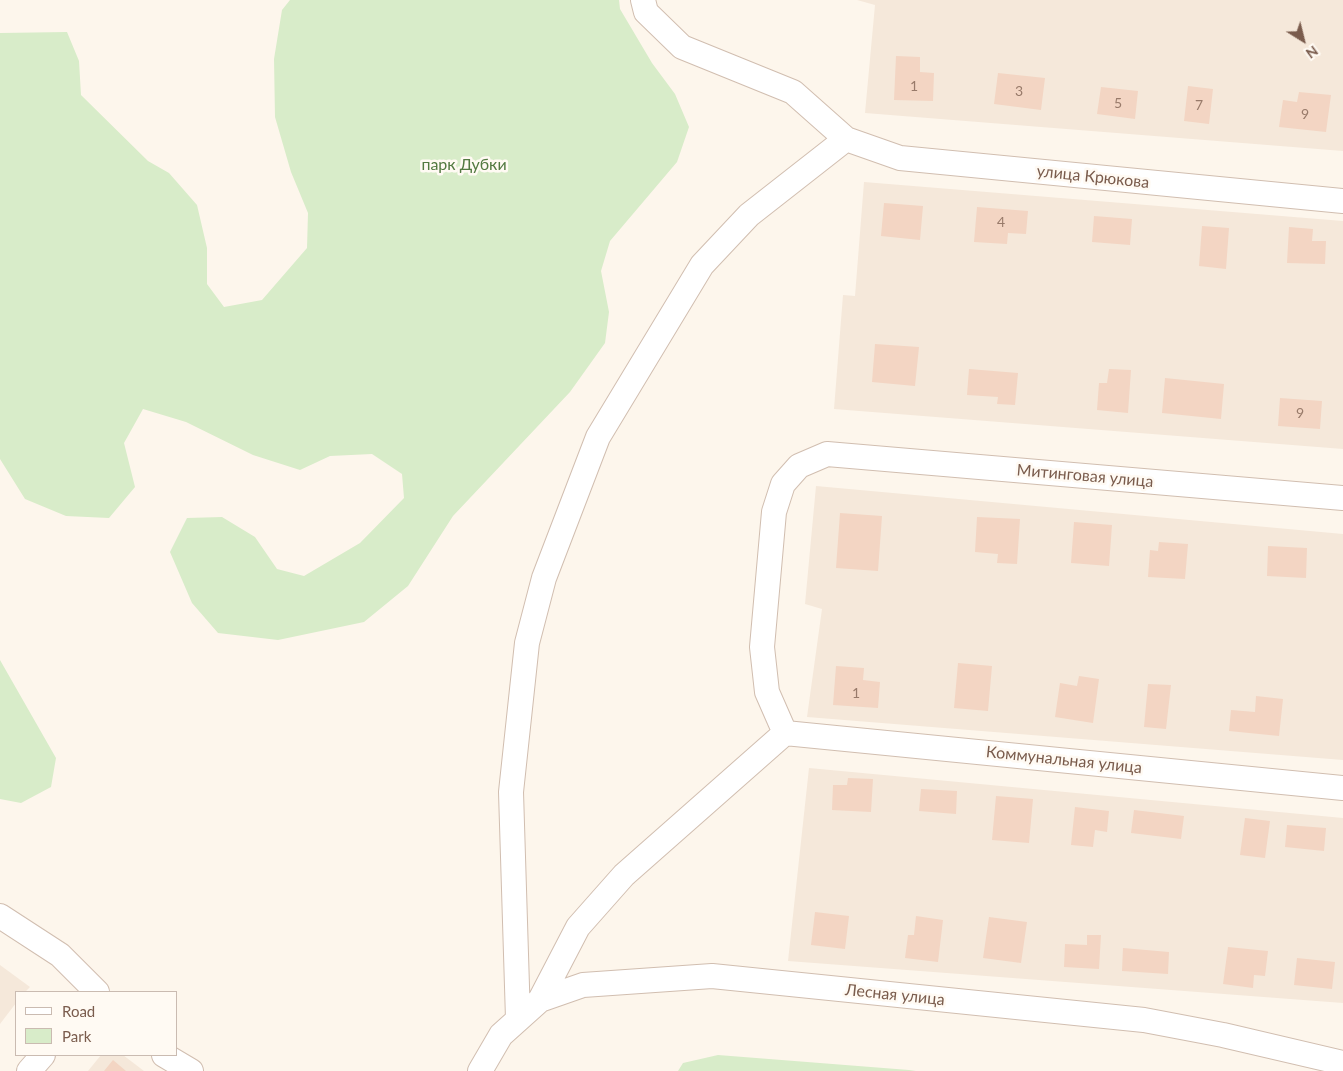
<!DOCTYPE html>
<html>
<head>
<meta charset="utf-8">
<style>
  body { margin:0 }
  #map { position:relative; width:1343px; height:1071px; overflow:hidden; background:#fdf6ec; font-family:Lato,sans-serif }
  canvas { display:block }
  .legend { position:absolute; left:15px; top:991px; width:162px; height:65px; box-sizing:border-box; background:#fffaf3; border:1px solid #cabbb1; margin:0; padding:6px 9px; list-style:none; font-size:15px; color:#7a5c4d }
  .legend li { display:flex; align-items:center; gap:10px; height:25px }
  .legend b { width:25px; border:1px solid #cabbb1 }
  .north { position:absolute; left:1278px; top:15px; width:50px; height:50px; -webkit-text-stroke:4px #fffaf3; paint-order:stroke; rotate:144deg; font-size:14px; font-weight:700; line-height:20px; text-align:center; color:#7a5c4d }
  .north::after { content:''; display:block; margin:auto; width:18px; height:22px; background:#7a5c4d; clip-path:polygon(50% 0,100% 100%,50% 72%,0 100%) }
</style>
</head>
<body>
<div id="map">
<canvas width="1343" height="1071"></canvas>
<ul class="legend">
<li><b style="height:6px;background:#fff"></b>Road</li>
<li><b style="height:14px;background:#d8ecc9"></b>Park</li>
</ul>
<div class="north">N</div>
</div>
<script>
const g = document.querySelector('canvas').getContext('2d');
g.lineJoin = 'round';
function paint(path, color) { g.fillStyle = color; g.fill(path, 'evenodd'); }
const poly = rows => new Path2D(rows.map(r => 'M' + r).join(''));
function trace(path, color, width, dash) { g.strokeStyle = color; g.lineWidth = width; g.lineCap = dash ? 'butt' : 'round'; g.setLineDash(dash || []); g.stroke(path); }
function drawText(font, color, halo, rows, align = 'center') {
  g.font = font + ' Lato,sans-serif'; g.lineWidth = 5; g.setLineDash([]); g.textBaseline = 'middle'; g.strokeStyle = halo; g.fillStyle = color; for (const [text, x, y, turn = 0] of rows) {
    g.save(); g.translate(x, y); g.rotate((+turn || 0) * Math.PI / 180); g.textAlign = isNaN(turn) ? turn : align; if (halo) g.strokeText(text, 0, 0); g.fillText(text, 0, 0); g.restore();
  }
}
paint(poly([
  [857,0,1343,0,1343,151,865,113,875,5],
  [864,182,1343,221,1343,449,834,409,843,295,855,296],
  [816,486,1343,534,1343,760,807,717,822,609,805,604],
  [809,768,1343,818,1343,1003,788,961],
  [0,965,30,987,25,992,16,992,16,1003,0,1024],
  [101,1055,123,1055,144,1071,88,1071]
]), '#f5e8da');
paint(poly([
  [290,0,619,0,620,9,652,63,675,94,689,127,677,162,610,241,601,271,609,312,605,343,570,392,453,516,408,586,364,622,278,640,218,633,192,603,170,552,187,518,222,517,255,537,277,569,304,576,360,543,404,498,402,474,372,454,330,456,300,470,253,455,186,422,143,409,124,443,135,487,109,518,66,516,25,499,0,459,0,33,67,32,79,61,81,95,148,161,169,173,197,205,207,248,207,284,224,307,262,300,307,248,308,213,291,172,275,117,274,59,282,10],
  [0,660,56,758,51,787,21,803,0,799],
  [718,1055,909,1070,916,1071,678,1071,683,1063]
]), '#d8ecc9');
paint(poly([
  [896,56,920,57,920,72,934,73,933,101,894,100],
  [998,73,1045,78,1041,110,994,104],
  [1188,86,1213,89,1209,124,1184,121],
  [1101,87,1138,91,1135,119,1097,114],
  [1299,92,1331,95,1326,132,1279,127,1283,100,1297,102],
  [884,203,923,206,920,240,881,236],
  [977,207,1028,211,1026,234,1008,233,1007,244,974,242],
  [1094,216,1132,219,1130,245,1092,242],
  [1202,226,1229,228,1226,269,1199,266],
  [1289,227,1313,229,1312,241,1326,241,1325,264,1287,263],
  [875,344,919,347,915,386,872,382],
  [969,369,1018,373,1015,405,997,404,998,397,967,395],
  [1109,369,1131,370,1128,413,1097,410,1099,383,1107,383],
  [1165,378,1224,384,1221,419,1162,413],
  [1280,398,1322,401,1320,429,1278,426],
  [840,513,882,516,878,571,836,568],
  [977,517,1020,519,1017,564,997,563,998,554,975,552],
  [1074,522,1112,525,1109,566,1071,563],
  [1159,542,1188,544,1185,579,1148,577,1150,550,1158,551],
  [1268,546,1307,548,1306,578,1267,576],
  [958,663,992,666,988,711,954,708],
  [836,666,864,668,863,680,880,682,878,708,833,705],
  [1079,676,1099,679,1093,723,1055,717,1060,683,1077,686],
  [1148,684,1171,685,1166,729,1144,727],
  [1256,696,1283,699,1279,736,1229,731,1231,710,1255,712],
  [848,778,873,779,871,812,832,810,833,785,847,785],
  [921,789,957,791,956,814,919,811],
  [996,796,1033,799,1029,843,992,840],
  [1075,807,1109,811,1107,832,1095,830,1093,847,1071,845],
  [1134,810,1184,816,1181,839,1131,833],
  [1245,818,1270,821,1265,858,1240,855],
  [1287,825,1326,828,1324,851,1285,847],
  [815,912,849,916,845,949,811,945],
  [916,916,943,920,938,962,905,958,908,935,914,935],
  [989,917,1027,922,1021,963,983,958],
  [1087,935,1101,935,1099,969,1064,967,1065,944,1087,945],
  [1228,947,1268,951,1265,976,1254,975,1253,988,1223,984],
  [1123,948,1169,952,1168,974,1122,971],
  [1297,958,1335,962,1332,989,1294,985],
  [113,1060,126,1071,104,1071]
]), '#f3d5c3');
const minor = poly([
  [643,0,646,12,682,47,793,92,846,139,900,158,1343,201],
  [785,733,767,692,762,647,774,512,783,484,799,466,827,454,1343,498],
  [785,733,1343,788],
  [0,916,60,955,97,992],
  [540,1000,578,927,624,875,785,733],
  [518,1019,511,792,527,643,544,578,598,437,702,265,749,215,846,139],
  [164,1055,191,1071],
  [29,1071,43,1055],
  [480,1071,501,1035,540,1000,583,985,712,976,1144,1020,1223,1035,1343,1063]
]);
trace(minor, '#d1beb0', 26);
trace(minor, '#fff', 24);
drawText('14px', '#987a6a', null, [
  ["1",914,86],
  ["3",1019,91],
  ["5",1118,103],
  ["7",1199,105],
  ["9",1305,114],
  ["4",1001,222],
  ["9",1300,413],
  ["1",856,693]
]);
drawText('16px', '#537a41', '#fffaf3', [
  ["парк Дубки",464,165]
]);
drawText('16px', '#7a5c4d', '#fffaf3', [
  ["улица Крюкова",1093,177,6],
  ["Митинговая улица",1085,476,5],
  ["Коммунальная улица",1064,760,6],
  ["Лесная улица",895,995,6]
]);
</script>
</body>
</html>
